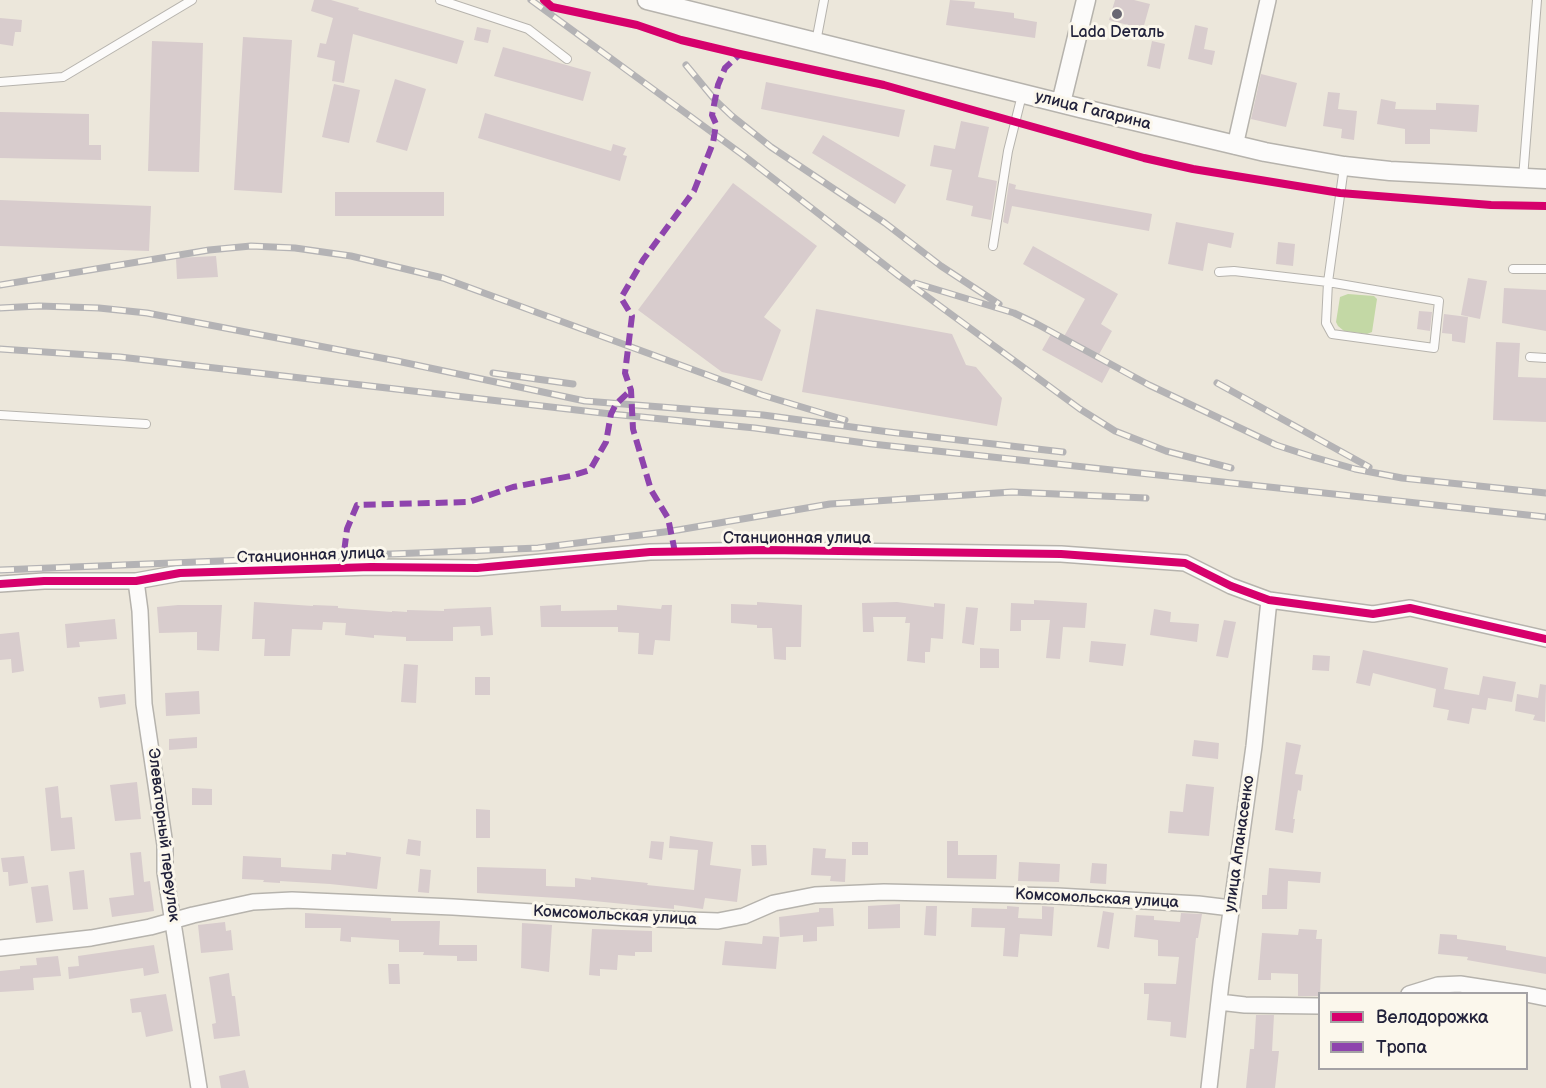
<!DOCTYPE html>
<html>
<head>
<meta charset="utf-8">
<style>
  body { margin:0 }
  #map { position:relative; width:1546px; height:1088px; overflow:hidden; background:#ece7db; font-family:"Balsamiq Sans",sans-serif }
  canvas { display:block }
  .legend { position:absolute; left:1318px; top:992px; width:210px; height:78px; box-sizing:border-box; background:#fbf7ec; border:2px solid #a4a2a5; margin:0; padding:8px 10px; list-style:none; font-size:18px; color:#22223b }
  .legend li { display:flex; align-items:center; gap:12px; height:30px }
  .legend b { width:30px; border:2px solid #a4a2a5 }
</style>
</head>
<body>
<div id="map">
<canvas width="1546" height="1088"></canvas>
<ul class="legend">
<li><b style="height:8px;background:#d6006c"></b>Велодорожка</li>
<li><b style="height:8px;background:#8e44ad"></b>Тропа</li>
</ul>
</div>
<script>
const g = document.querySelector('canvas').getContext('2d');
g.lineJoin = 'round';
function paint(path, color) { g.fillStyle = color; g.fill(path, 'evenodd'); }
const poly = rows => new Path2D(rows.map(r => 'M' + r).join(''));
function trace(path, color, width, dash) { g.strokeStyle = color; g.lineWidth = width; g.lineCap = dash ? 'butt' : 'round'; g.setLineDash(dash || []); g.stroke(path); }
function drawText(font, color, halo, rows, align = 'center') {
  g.font = font + ' "Balsamiq Sans",sans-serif'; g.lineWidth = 6; g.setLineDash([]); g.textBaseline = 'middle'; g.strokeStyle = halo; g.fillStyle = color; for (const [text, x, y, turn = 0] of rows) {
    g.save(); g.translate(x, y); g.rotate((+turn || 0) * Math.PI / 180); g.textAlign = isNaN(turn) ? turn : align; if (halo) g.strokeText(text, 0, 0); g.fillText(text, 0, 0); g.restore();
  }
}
paint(poly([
  [1348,294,1374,296,1377,299,1372,332,1367,334,1344,331,1338,326,1336,322,1340,297]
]), '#c3d8a5');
paint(poly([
  [314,0,331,0,359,8,358,10,464,41,457,64,353,34,344,83,332,81,335,61,317,57,320,43,326,44,333,18,311,11],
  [950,0,975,2,974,8,1014,13,1014,18,1037,22,1035,38,946,25],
  [1115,0,1134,0,1150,4,1143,29,1109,20],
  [0,18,22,20,21,32,15,32,13,46,0,44],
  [1195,25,1208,28,1204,49,1215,51,1212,65,1188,59],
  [477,27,491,30,488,43,474,40],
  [243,37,292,40,282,193,234,190],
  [152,41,203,43,199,172,148,171],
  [1152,41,1165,44,1160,69,1147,66],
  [503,47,591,72,583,101,494,76],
  [1261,74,1297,83,1286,127,1251,119],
  [395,79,426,89,407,151,376,142],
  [766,82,905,110,899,137,761,109],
  [334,84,360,90,349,143,322,137],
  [1328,92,1340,93,1338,109,1357,111,1354,140,1341,138,1342,129,1323,126],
  [1381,99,1396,102,1395,109,1436,110,1436,103,1479,105,1477,132,1430,129,1430,144,1405,144,1405,129,1377,124],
  [0,112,89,114,89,145,101,145,101,160,0,158],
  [485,113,611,151,613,144,626,148,623,155,627,156,620,181,478,138],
  [961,121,989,127,978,177,997,181,991,220,971,216,973,206,946,200,952,170,930,166,934,145,955,149],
  [823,135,906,185,895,204,812,153],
  [733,183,817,246,764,317,781,330,762,381,722,372,638,310],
  [1009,183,1016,185,1015,189,1152,214,1149,231,1012,206,1008,224,1003,222],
  [335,192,444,192,444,216,335,216],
  [0,200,151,206,149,251,0,246],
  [1176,222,1234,233,1231,248,1208,243,1203,271,1168,264],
  [1278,242,1295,244,1293,266,1276,264],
  [1033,246,1118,294,1101,324,1112,331,1097,358,1111,366,1102,383,1042,350,1051,334,1062,340,1085,299,1023,264],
  [216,256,218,277,177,279,176,258],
  [1468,278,1487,281,1480,319,1461,315],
  [1504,288,1546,290,1546,331,1502,323],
  [816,309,952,334,966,365,976,367,1002,398,997,426,802,392],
  [1419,311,1432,312,1430,331,1417,329],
  [1444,314,1468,317,1465,343,1452,341,1452,334,1442,333],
  [1496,342,1520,343,1518,377,1546,378,1546,422,1493,420],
  [1034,600,1087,603,1085,628,1063,627,1060,659,1046,658,1050,620,1021,620,1021,631,1010,631,1011,603,1034,604],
  [254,602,313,606,313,605,338,606,338,608,392,612,392,611,407,612,407,610,444,611,444,609,491,607,493,635,481,636,480,626,453,627,453,641,406,641,406,637,374,635,374,638,345,635,346,623,323,622,322,630,292,629,290,656,264,656,265,639,252,639],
  [757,602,802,605,801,647,786,647,786,660,774,659,772,628,757,628,757,625,731,623,731,604,757,605],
  [897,602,934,607,934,603,945,604,943,639,931,638,930,652,925,652,925,663,907,661,910,623,905,623,906,617,873,617,874,632,863,632,862,603],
  [178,605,222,605,219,651,197,650,197,632,159,633,157,607],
  [561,605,561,611,617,610,617,605,661,609,662,605,672,605,670,641,655,640,653,655,638,654,639,633,618,632,618,627,541,627,540,606],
  [966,607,978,608,974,645,962,643],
  [1154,609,1171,612,1170,622,1199,624,1197,642,1150,635],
  [115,619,117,639,79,642,80,647,67,648,65,624],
  [1224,620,1236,622,1228,658,1216,656],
  [19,632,24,671,12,673,11,659,0,660,0,634],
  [1091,641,1126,644,1123,666,1089,662],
  [980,648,999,649,999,668,980,668],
  [1363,650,1448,668,1444,689,1479,695,1483,676,1516,682,1512,702,1488,698,1486,710,1472,708,1469,724,1447,720,1449,710,1433,707,1436,689,1373,673,1370,686,1356,683],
  [1313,655,1330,656,1329,671,1312,670],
  [404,664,418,665,416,703,401,702],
  [475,677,490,677,490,695,475,695],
  [1540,684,1546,685,1545,722,1533,720,1535,715,1515,711,1517,694,1538,698],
  [199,691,200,714,166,716,165,693],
  [125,694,126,704,100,708,98,697],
  [197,737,197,748,169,750,169,739],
  [1194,740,1219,743,1218,759,1192,756],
  [1286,742,1301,745,1295,774,1303,775,1301,791,1298,790,1293,819,1295,819,1293,833,1275,830],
  [137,782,141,819,115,821,110,785],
  [1186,784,1214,787,1209,836,1168,833,1170,811,1183,812],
  [58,786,61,818,72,817,75,849,51,851,45,788],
  [192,788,212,789,212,805,192,805],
  [476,809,490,810,490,838,476,838],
  [670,836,713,842,710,865,741,869,737,902,705,898,703,909,674,905,674,909,574,899,477,893,477,867,546,869,546,886,575,887,575,878,591,880,591,877,648,883,647,885,694,890,698,850,669,848],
  [408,839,421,841,420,856,406,854],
  [651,841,664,842,662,860,649,858],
  [947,841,958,841,958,855,997,855,996,879,947,878],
  [852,842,868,842,868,855,852,855],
  [751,845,766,845,767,865,752,866],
  [813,848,826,849,825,858,846,859,845,882,830,881,831,876,811,875],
  [141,852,144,882,150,881,154,911,112,917,109,898,134,895,130,853],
  [346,852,381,857,377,889,330,884,280,881,280,883,263,882,264,880,242,879,243,856,281,858,281,867,331,870,332,854,346,855],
  [24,856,28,883,9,886,8,872,3,872,1,858],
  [1019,862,1060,864,1059,882,1018,881],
  [1092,863,1107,864,1106,884,1090,883],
  [1269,868,1321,872,1320,883,1288,881,1287,909,1262,909,1262,895,1267,895],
  [420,869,431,870,429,893,418,892],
  [84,870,88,909,73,910,69,872],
  [48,885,53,921,36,923,31,887],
  [900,904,900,928,868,929,868,906],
  [926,906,937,906,936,936,924,935],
  [1007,906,1019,907,1018,918,1042,919,1042,906,1054,907,1052,936,1020,934,1018,957,1003,956,1005,928,971,927,972,908,1007,909],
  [819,908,833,908,834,926,817,927,817,941,803,942,803,935,780,937,779,917,819,912],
  [1103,911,1114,913,1109,949,1097,947],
  [305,913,391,918,391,921,440,921,439,945,477,945,477,961,457,961,457,956,423,955,424,952,399,952,399,940,351,937,351,942,340,941,341,928,305,928],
  [1181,913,1202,914,1198,938,1196,938,1186,1038,1170,1036,1171,1022,1147,1020,1149,994,1144,994,1144,983,1176,984,1179,957,1158,956,1158,940,1134,937,1136,915,1154,916,1154,920,1180,922],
  [225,922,226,931,231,930,233,950,201,953,198,925],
  [522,923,552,925,549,972,521,968],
  [592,929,652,931,652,952,635,952,635,956,618,955,617,970,600,969,600,976,589,975],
  [1299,929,1317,930,1316,939,1322,939,1320,996,1298,996,1298,974,1271,973,1271,980,1258,980,1262,933,1298,935],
  [1440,934,1457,935,1457,939,1506,946,1506,950,1546,957,1546,974,1467,960,1468,957,1438,954],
  [763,936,779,937,776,969,722,965,725,941,762,944],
  [154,945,159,973,144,976,143,968,69,979,68,967,79,966,78,956],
  [58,956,61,976,33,978,34,990,0,992,0,971,20,969,20,966,37,965,36,958],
  [388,964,399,964,400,984,389,984],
  [229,973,232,996,235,996,240,1036,214,1039,212,1024,216,1023,209,977],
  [166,994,173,1031,146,1037,141,1012,132,1013,130,999],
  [1256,1015,1274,1015,1272,1051,1279,1051,1275,1088,1246,1088,1250,1049,1254,1049],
  [245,1070,249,1088,221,1088,219,1076]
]), '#d8cccd');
const service = poly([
  [440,0,528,29,567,59],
  [816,42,824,0],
  [0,82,63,77,192,0],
  [1523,178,1537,0],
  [993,246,1008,151,1022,95],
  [1513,269,1546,269],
  [1219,272,1234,271,1328,282,1439,301,1434,348,1332,334,1326,323,1328,282,1344,167],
  [1530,357,1546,358],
  [0,415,146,424]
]);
const minor = poly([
  [1235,146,1268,0],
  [136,581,140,611,144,704,165,845,165,872,199,1088],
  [0,584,44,581,136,581,180,573,371,567,477,568,650,552,766,550,1061,554,1185,563,1231,586,1269,600,1373,614,1410,608,1546,639],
  [0,948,91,938,150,927,193,915,253,902,292,900,453,907,629,918,718,921,744,916,774,903,815,895,884,892,1057,896,1198,904,1231,908],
  [1409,994,1438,985,1460,984,1525,994],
  [1526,994,1546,998],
  [1219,1002,1245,1005,1320,1006],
  [1209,1088,1221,983,1254,746,1269,600]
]);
const tertiary = poly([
  [647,0,1080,108,1265,152,1344,166,1390,171,1546,179],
  [1061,103,1086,0]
]);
trace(service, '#b6b3ad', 10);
trace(minor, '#b6b3ad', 18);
trace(tertiary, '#b6b3ad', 21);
trace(poly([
  [544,0,552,7,637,25,681,40,740,54,884,85,1005,117],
  [1025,124,1144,158,1193,169,1329,191],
  [1350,193,1491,205,1546,206]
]), '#d4d3d2', 2, [4.5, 4.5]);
trace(service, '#fcfbfa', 8);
trace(minor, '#fcfbfa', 15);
trace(tertiary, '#fcfbfa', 18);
const rail = poly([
  [531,0,743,155,899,276,1080,409,1115,431,1166,451,1231,468],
  [686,65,715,100,732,116,771,147,885,223,941,266,999,304],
  [915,283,1014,313,1037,324,1149,385,1276,445,1313,457,1355,469,1402,478,1546,493],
  [0,285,209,250,251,246,295,248,351,256,443,278,762,395,845,420],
  [0,308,39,306,99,308,147,313,397,361,585,401,763,415,889,432,1063,452],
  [0,349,120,357,611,414,755,428,872,444,1546,517],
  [493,373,573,384],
  [1217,383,1369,467],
  [0,570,538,548,672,531,830,504,1012,492,1146,498]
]);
trace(rail, '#b4b3b5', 7);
trace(rail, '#fbf7ec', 4.5, [14]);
trace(poly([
  [675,552,668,518,651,490,633,429,631,390,625,373,632,316,621,298,643,260,694,191,713,143,716,124,712,115,718,85,725,68,740,54],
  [342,568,347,529,357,505,469,502,513,487,571,476,590,470,606,442,611,414,616,404,631,390]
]), '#8e44ad', 6, [12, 6]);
trace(poly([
  [544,0,552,7,637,25,681,40,740,54,884,85,1144,158,1193,169,1340,193,1491,205,1546,206],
  [0,584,44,581,136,581,180,573,371,567,477,568,650,552,766,550,1061,554,1185,563,1231,586,1269,600,1373,614,1410,608,1546,639]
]), '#d6006c', 8);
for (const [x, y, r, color] of [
  [1117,14,6,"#696773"]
]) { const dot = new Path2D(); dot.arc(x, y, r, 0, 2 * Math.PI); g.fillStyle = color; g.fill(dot); trace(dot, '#fbf7ec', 2); }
drawText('16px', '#22223b', '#fbf7ec', [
  ["Lada Dеталь",1117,33]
]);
drawText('16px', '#22223b', '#fbf7ec', [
  ["улица Гагарина",1093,111,14],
  ["Станционная улица",797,539],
  ["Станционная улица",311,556,-2],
  ["Элеваторный переулок",163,835,83],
  ["улица Апанасенко",1240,844,-82],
  ["Комсомольская улица",1097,899,3],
  ["Комсомольская улица",615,916,3]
]);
</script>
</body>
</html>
